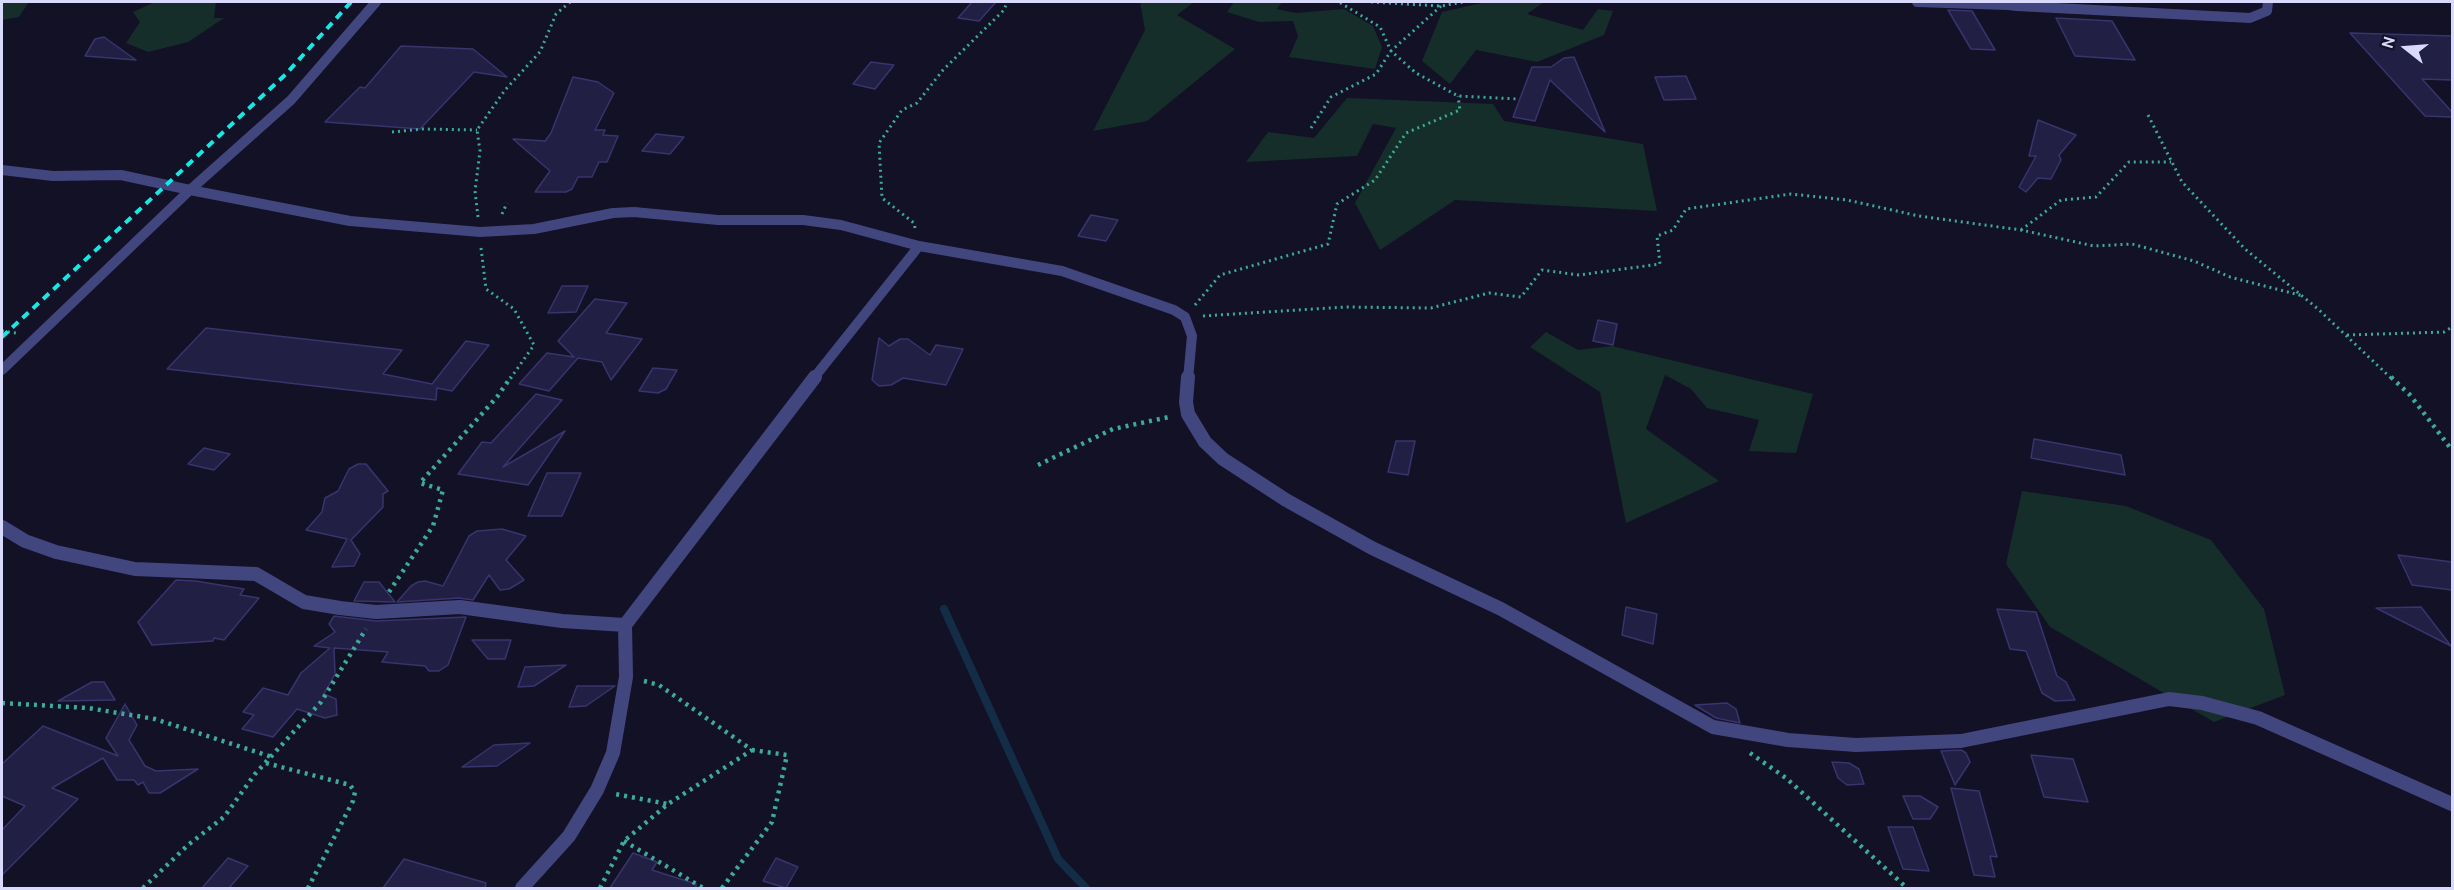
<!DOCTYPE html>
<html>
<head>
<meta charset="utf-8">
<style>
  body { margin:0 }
  #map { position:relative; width:2454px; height:890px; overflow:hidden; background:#121125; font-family:Cabin,sans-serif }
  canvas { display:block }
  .frame { position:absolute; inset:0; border:3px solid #d9d9fb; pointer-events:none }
  .north { position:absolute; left:2376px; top:18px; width:60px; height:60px; -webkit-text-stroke:4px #121125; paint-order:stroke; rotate:287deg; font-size:16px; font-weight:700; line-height:24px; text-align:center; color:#d9d9fb }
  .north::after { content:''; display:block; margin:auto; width:21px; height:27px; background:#d9d9fb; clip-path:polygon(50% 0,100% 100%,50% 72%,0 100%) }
</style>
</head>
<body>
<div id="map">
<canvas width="2454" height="890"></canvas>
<div class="frame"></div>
<div class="north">N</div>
</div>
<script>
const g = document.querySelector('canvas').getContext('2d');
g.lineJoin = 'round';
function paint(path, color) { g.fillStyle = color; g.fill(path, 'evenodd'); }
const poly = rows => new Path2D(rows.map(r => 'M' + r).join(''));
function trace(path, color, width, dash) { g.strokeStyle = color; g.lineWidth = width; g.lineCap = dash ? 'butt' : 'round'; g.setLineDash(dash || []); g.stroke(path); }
paint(poly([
  [2,2,29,2,19,17,2,20],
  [155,2,216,2,214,18,224,18,188,42,148,52,126,43,140,22,133,12],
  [1140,2,1194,2,1177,15,1235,49,1147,121,1093,131,1145,30],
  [1234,2,1282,2,1277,9,1296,13,1344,9,1373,26,1382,47,1375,69,1289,57,1298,36,1293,21,1259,22,1227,12],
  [1486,2,1544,2,1527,14,1583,30,1598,9,1613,11,1604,35,1537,62,1476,50,1450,84,1422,61,1442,12],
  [1347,98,1493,104,1504,121,1643,144,1657,211,1455,200,1380,250,1355,203,1396,128,1373,124,1357,156,1246,162,1268,132,1314,138],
  [1546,332,1578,350,1612,346,1813,394,1796,453,1749,451,1759,420,1707,408,1691,389,1665,375,1646,429,1719,481,1626,523,1600,392,1530,347],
  [2022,491,2126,506,2211,540,2264,609,2285,695,2214,722,2050,627,2006,564]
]), '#152e2a');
trace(poly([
  [944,609,1058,859,1086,888]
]), '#142d46', 8);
const building = poly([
  [972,2,996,2,979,21,958,18,972,2],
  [1948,10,1972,11,1995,50,1971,49,1948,10],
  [2056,18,2112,21,2135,60,2075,56,2056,18],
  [2350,33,2452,36,2452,80,2422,79,2452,112,2452,117,2425,116,2350,33],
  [104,37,136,60,85,56,95,39,104,37],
  [401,46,473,49,507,77,474,72,420,129,325,122,360,87,365,88,401,46],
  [1574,57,1605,132,1550,80,1535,121,1513,117,1532,67,1551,67,1564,58,1574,57],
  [871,62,894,65,875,89,853,84,871,62],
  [1686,76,1696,99,1664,100,1655,77,1686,76],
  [573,77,598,82,614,93,595,130,605,130,603,135,618,136,607,162,599,162,592,177,578,177,572,189,566,192,535,192,550,171,513,139,545,141,551,133,573,77],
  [2038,120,2076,135,2059,155,2061,160,2051,179,2038,178,2026,192,2019,187,2036,156,2029,156,2038,120],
  [656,134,684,137,670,154,642,151,656,134],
  [1091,215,1118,220,1106,241,1078,236,1091,215],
  [562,286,588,286,576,312,548,313,562,286],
  [595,299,627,303,606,333,642,339,611,380,602,362,578,358,549,391,519,384,547,353,574,357,558,341,595,299],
  [1598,320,1617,324,1613,345,1593,341,1598,320],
  [206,328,402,350,383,374,432,384,466,341,489,345,452,391,437,388,436,400,167,369,206,328],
  [879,338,889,346,900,339,908,339,930,355,936,345,963,349,946,385,903,378,891,385,879,386,872,380,879,338],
  [653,368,677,370,666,389,658,393,639,391,653,368],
  [536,394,562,400,503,467,565,431,528,485,458,474,482,442,491,443,536,394],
  [2034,439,2121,455,2125,475,2031,458,2034,439],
  [1396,441,1415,441,1408,475,1388,472,1396,441],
  [204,448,230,454,214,470,188,464,204,448],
  [358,464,366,464,388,491,383,494,383,507,351,540,360,554,354,566,332,567,347,539,306,530,322,512,325,498,338,491,349,469,358,464],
  [547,473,581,473,562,516,528,516,547,473],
  [502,529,526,536,506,560,524,580,509,589,500,590,489,575,473,600,459,598,397,602,411,586,418,582,425,581,443,586,469,536,477,531,502,529],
  [2398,555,2452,562,2452,590,2412,585,2398,555],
  [176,580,196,581,244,589,240,595,259,598,224,640,214,638,213,641,152,645,138,622,176,580],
  [364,582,379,582,395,602,354,601,364,582],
  [1626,607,1657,614,1653,644,1622,635,1626,607],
  [2421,607,2451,646,2376,608,2421,607],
  [1997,609,2036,612,2057,676,2066,682,2075,700,2055,701,2042,693,2026,651,2010,649,1997,609],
  [334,616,376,621,466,617,448,665,439,671,429,671,425,666,382,662,388,652,334,648,335,674,324,694,336,699,337,715,325,718,297,709,273,737,242,729,254,715,243,712,263,688,288,695,301,673,330,648,314,646,335,632,329,624,334,616],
  [472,640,511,640,505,659,488,659,472,640],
  [566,665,534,686,518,687,525,667,566,665],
  [92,682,104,682,115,700,58,701,92,682],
  [577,686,615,686,586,706,569,707,577,686],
  [1727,703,1736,709,1740,723,1716,718,1695,705,1727,703],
  [125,704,137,725,129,740,145,766,156,771,198,769,160,793,149,793,143,782,138,785,134,780,117,780,103,758,52,788,78,799,2,875,2,830,25,806,2,796,2,764,43,726,118,756,106,738,125,704],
  [530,743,497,766,462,767,494,745,530,743],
  [1961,750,1966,753,1970,762,1955,785,1941,751,1961,750],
  [2031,755,2073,759,2088,802,2044,797,2031,755],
  [1832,762,1849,763,1859,769,1864,784,1847,785,1838,778,1832,762],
  [1951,788,1979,791,1997,857,1990,856,1995,877,1974,875,1951,788],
  [1903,796,1920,796,1938,807,1930,819,1913,819,1903,796],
  [1888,827,1913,827,1929,871,1903,869,1888,827],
  [633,853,657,862,652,870,696,884,696,888,610,888,633,853],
  [228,858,248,866,229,888,202,888,228,858],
  [776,858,798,867,786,888,763,881,776,858],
  [404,859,486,883,485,888,383,888,404,859]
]);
paint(building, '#221f44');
trace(building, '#38346d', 1.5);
trace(poly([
  [1371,2,1441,6,1463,2],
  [1441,6,1391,51,1416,73,1458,96,1518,99],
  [2148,115,2182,182,2245,249,2318,309,2392,379],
  [1311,128,1331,97,1376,74,1391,51,1380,27,1339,2],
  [392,132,423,129,477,130],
  [502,214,507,203],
  [478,217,475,191,480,151,477,130,505,90,540,52,556,14,570,2],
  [915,228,914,223,882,198,879,143,902,110,917,103,943,70,1004,10,1007,2],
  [2021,230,2061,200,2096,197,2129,162,2171,162],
  [481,248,486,289,514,309,534,345,510,379],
  [1195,305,1220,275,1328,244,1337,204,1375,180,1406,133,1460,110,1458,96],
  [1203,316,1346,307,1431,308,1489,293,1521,297,1542,270,1579,275,1660,264,1657,236,1673,230,1686,209,1791,194,1847,200,1919,216,2021,230,2094,246,2132,244,2194,261,2230,277,2303,296],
  [2,331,16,333],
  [2347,335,2444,332,2452,327]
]), '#3cac98', 3, [2, 4]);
trace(poly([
  [2391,377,2410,395,2452,450],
  [1038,465,1113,429,1169,417],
  [389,592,433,526,443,490,420,483,497,397,511,377],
  [644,681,659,685,752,750,668,804],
  [2,703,88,708,155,719,272,757],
  [1750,753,1786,778,1907,888],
  [266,763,350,785,355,792,353,801,308,888],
  [624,841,703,888],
  [143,888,188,845,224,817,255,774,321,702,366,629],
  [600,888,624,841,668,804,615,794],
  [722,888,772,822,787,755,752,750]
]), '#3cac98', 4.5, [3, 5]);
trace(poly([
  [376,2,291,100,190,190,350,221,480,232,534,229,613,213,634,212,718,220,803,220,841,225,919,246,1062,271,1174,310,1185,317,1192,336,1188,379],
  [1917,2,2008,5],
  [2006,2,2008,5,2017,6,2250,18,2267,11,2268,2],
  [2,170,53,176,121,175,190,190],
  [2,370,190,190],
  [813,379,919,246]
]), '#41467f', 10);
trace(poly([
  [1188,377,1186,402,1188,414,1205,442,1223,459,1286,500,1372,548,1501,609,1713,727,1788,740,1856,745,1961,741,2169,699,2202,703,2258,718,2452,804],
  [2,527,25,541,56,552,135,569,256,574,304,602,340,608,376,612,460,607,562,621,625,625],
  [522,888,569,836,597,790,613,753,626,677,625,625,815,377]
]), '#41467f', 14);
trace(poly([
  [2,337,286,74,351,2]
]), '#18e8e4', 4, [8, 6]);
</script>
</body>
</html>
